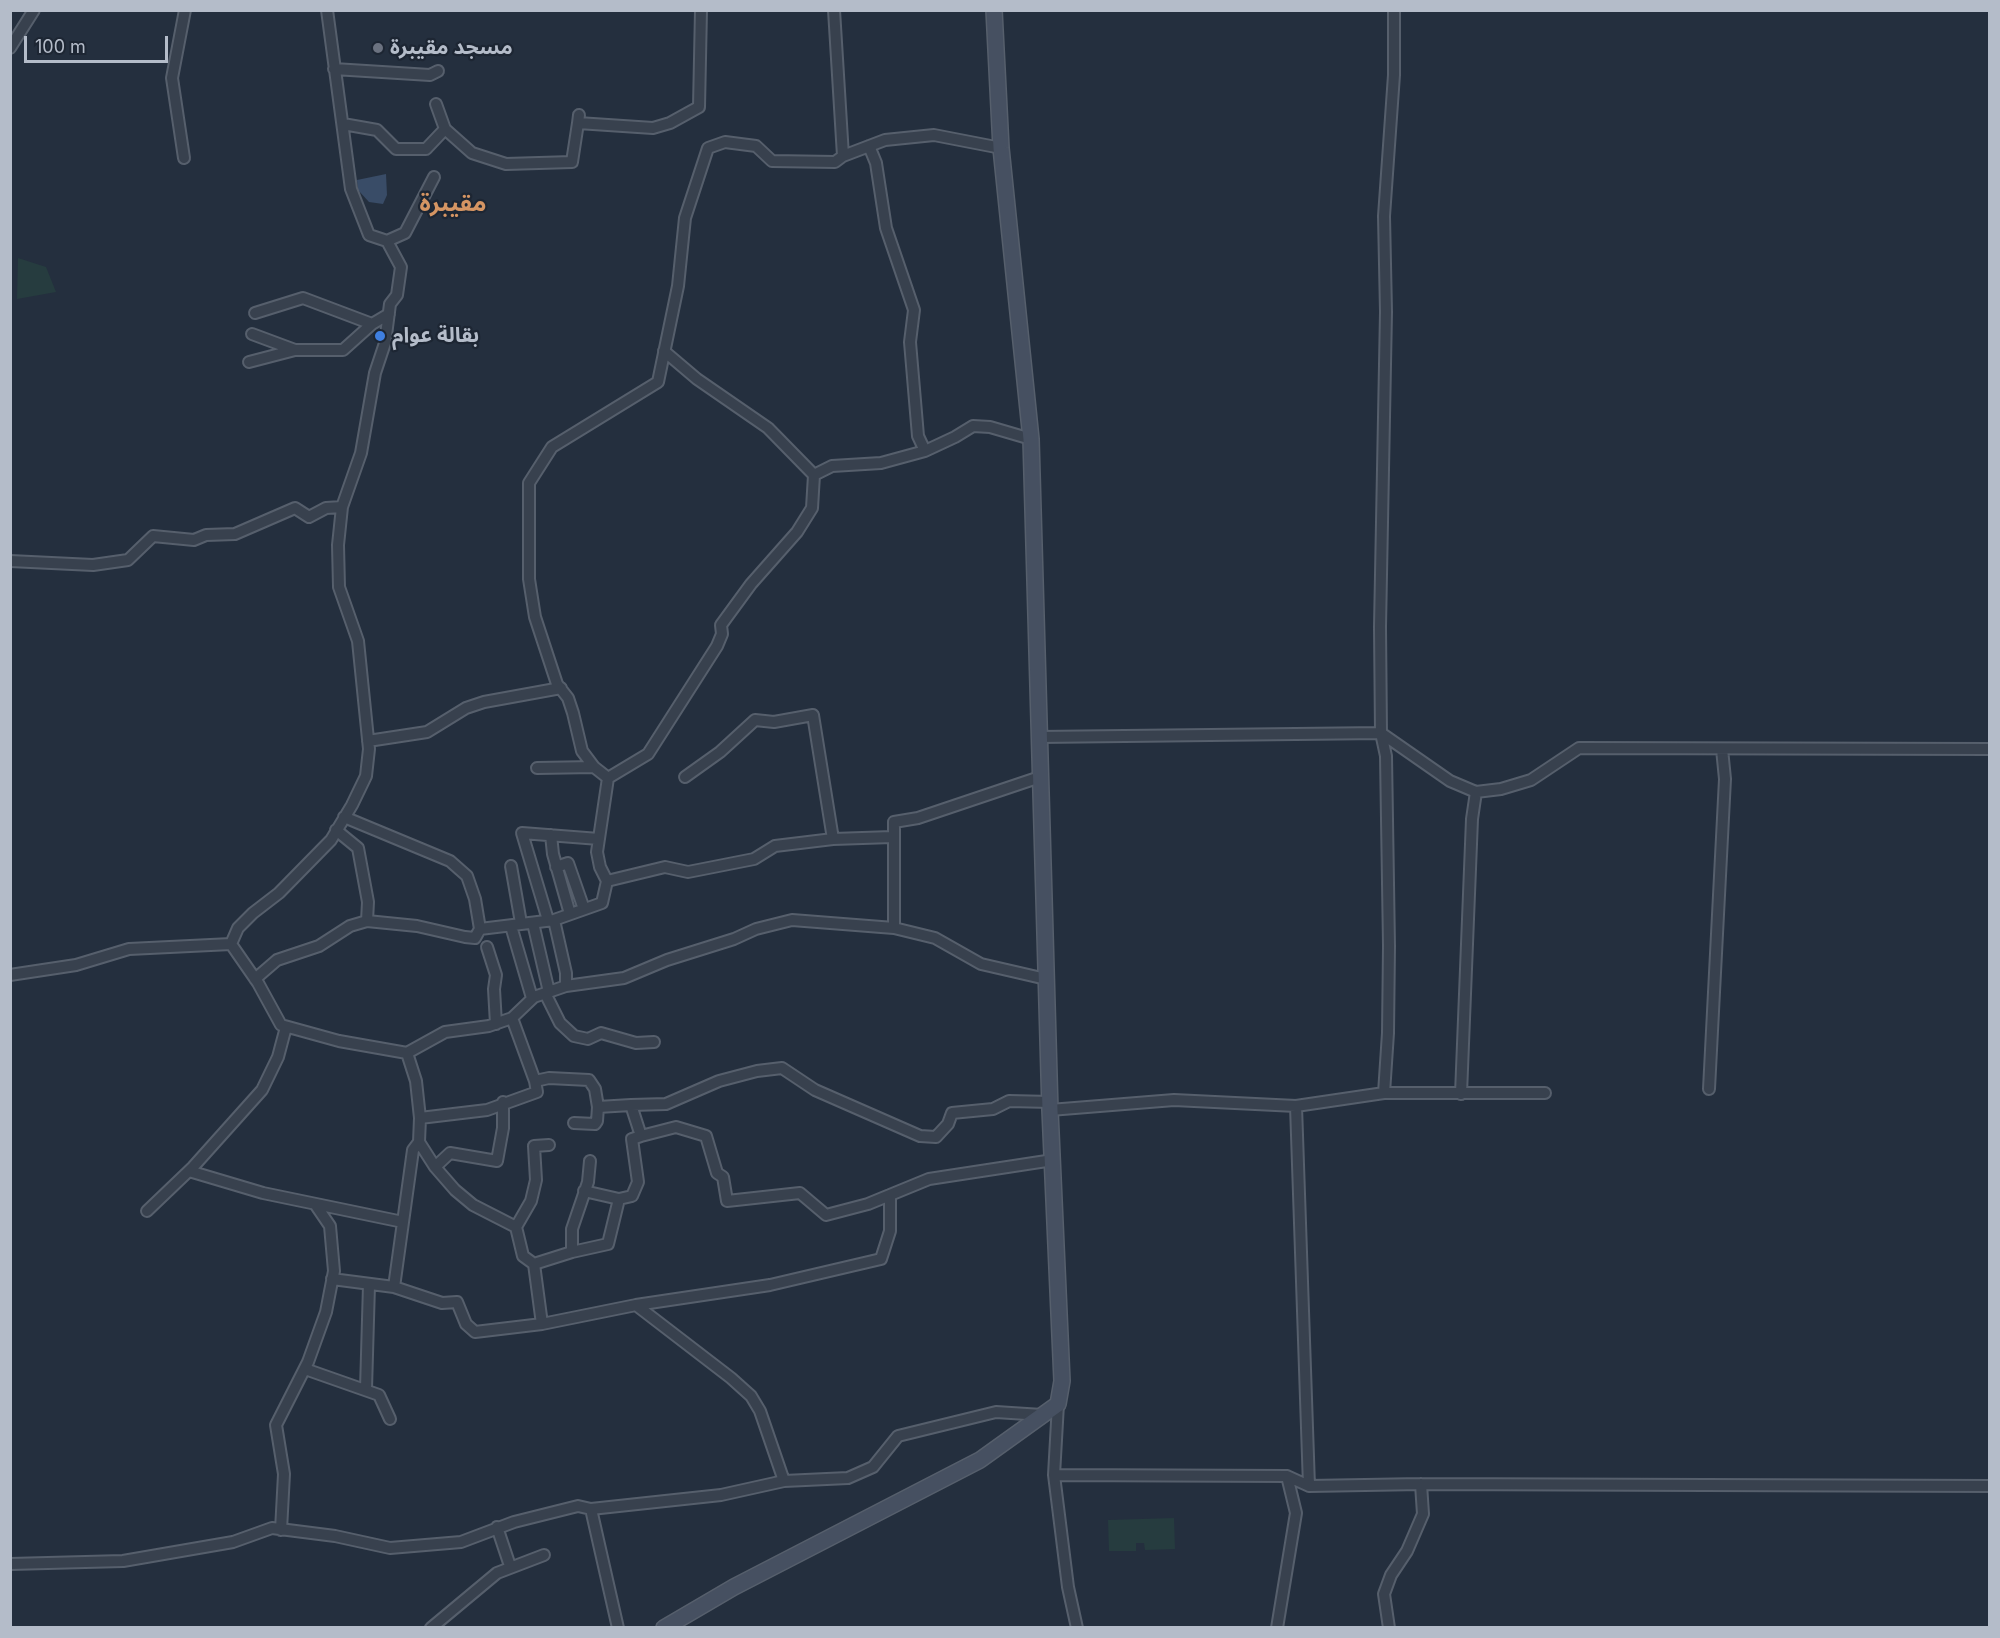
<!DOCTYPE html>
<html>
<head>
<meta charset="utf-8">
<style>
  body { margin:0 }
  #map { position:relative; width:2000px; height:1638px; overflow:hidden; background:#242f3e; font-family:Inter,sans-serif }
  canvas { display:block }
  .frame { position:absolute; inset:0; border:12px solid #b4bcc9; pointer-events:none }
  .scale { position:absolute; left:24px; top:36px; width:144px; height:27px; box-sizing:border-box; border:3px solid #b4bcc9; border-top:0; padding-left:8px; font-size:18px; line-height:21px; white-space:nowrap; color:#b4bcc9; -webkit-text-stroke:4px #1d2633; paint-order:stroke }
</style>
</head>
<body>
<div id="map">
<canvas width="2000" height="1638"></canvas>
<div class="frame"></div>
<div class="scale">100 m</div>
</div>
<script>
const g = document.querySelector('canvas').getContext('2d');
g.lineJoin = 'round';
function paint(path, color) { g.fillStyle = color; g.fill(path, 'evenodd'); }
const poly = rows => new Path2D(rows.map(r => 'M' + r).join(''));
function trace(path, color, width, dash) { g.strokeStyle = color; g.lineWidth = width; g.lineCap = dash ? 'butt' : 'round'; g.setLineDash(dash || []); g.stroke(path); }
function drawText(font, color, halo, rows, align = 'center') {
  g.font = font + ' Inter,"Noto Sans Arabic",sans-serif'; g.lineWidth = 4.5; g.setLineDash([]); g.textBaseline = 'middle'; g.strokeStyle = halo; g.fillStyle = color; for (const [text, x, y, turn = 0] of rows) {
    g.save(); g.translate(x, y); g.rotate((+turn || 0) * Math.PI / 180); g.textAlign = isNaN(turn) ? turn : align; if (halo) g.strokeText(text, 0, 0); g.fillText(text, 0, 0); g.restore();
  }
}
paint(poly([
  [18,258,46,267,56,292,17,299],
  [1174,1518,1175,1549,1145,1550,1144,1543,1136,1543,1136,1551,1109,1551,1108,1520]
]), '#263c3f');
paint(poly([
  [386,174,387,195,383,204,369,202,358,190,357,180]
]), '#394c67');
const street = poly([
  [327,10,351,189,369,235,387,241],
  [834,10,843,156],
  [10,48,34,10],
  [334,69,430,75,438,71],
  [436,104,445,129,472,153,506,164,572,162,578,123],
  [579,115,578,123,653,128,670,123,699,107,701,10],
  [343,124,377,130,396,149,426,149,445,129],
  [869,146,876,163,886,228,914,310,910,342,918,436,925,451],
  [184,158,172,78,185,10],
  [255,313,303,298,372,324],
  [252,334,295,350,343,350,372,324,389,314],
  [249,362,295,350],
  [814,475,832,466,881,463,925,451,955,437,973,426,990,427,1031,439],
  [10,561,93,565,128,560,153,536,194,540,206,535,235,534,295,508,309,517,326,508,342,507],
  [1039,737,1381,733,1450,781,1476,792,1501,789,1531,780,1579,748,1990,749],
  [368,741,427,732,466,708,484,702,561,688],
  [537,768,594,767],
  [685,777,720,752,755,720,774,722,813,715,833,839],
  [1040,777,918,818,894,822,894,928,935,938,981,964,1046,979],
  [608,778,648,754,717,646,722,634,721,625,751,584,797,532,812,508,814,475,768,428,697,379,664,351],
  [344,817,450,861,467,876,475,899,480,929,554,920,602,903,607,881,665,867,688,872,754,859,775,846,833,839,892,837],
  [336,830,358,848,368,902,367,921],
  [551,835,553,854,570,914],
  [511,866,521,923],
  [556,867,568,863,584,909],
  [607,881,600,867,597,852,608,778,594,767,582,751,573,713,568,698,557,684,535,617,529,579,529,483,552,447,658,382,678,286,685,218,708,148,725,142,756,146,772,161,835,162,843,156,885,140,934,135,1001,148],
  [548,920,522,833,599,839],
  [554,920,566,973,566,986],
  [533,923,549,992],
  [511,926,532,998],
  [231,944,258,983,281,1025,339,1041,407,1053,445,1032,489,1026,512,1018,534,997,566,986,624,978,667,960,734,939,756,929,792,920,894,928],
  [487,947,496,975,494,989,496,1024],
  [10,975,76,965,129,949,231,944,238,928,253,913,279,893,331,840,352,805,366,776,369,749,358,641,339,587,338,545,342,507,361,453,375,373,385,343,390,304,397,295,401,267,387,241,405,233,434,177],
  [255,979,277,960,319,946,350,926,367,921,417,926,465,937,475,938,480,929],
  [545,993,560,1023,574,1036,588,1039,601,1033,636,1043,654,1042],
  [512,1018,535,1081,549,1078,589,1080,595,1089,598,1107,631,1105,641,1136,676,1127,706,1136,717,1173,723,1177,727,1201,800,1193,826,1215,868,1204,929,1179,1053,1160],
  [407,1053,416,1081,420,1118,419,1142,435,1167,455,1190,473,1205,516,1227],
  [1709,1089,1725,779,1722,749],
  [1384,1093,1388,1033,1389,946,1386,756,1381,733,1380,627,1386,312,1384,216,1394,75,1394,10],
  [1461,1094,1472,819,1476,792],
  [631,1105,666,1104,719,1081,757,1071,782,1068,815,1090,920,1136,936,1137,948,1124,952,1113,993,1109,1009,1101,1051,1102],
  [1296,1106,1309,1486],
  [1050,1110,1174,1100,1296,1106,1384,1093,1545,1093],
  [420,1118,487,1110,537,1092,535,1081],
  [574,1123,595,1124,597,1121,598,1107],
  [435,1167,450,1153,497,1161,503,1128,503,1102],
  [189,1171,263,1193,403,1222],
  [619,1199,632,1196,638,1182,632,1139,641,1136],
  [147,1211,193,1167,262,1090,278,1057,286,1027],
  [572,1252,608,1244,619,1199,584,1191],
  [534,1264,523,1256,516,1227,531,1201,536,1180,534,1146,549,1145],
  [332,1279,394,1287,442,1303,457,1302,466,1324,475,1332,542,1324,636,1305,770,1285,881,1259,890,1231,890,1195],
  [394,1287,413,1150,419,1142],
  [636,1305,731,1378,751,1396,760,1411,784,1481],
  [542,1324,534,1264,572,1252,572,1229,588,1182,590,1161],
  [305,1369,379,1395,390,1419],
  [366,1389,369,1285],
  [1058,1404,1054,1475,1068,1587,1077,1628],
  [1054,1475,1287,1476,1309,1486,1421,1484,1990,1486],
  [591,1509,618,1628],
  [497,1527,510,1566],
  [281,1530,284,1474,276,1425,308,1362,326,1312,334,1271,330,1226,315,1204],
  [10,1564,123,1561,233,1542,272,1528,335,1536,390,1548,461,1542,514,1522,578,1506,591,1509,721,1495,784,1481,848,1478,873,1467,898,1436,996,1412,1042,1415],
  [431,1628,497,1573,544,1555],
  [1277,1628,1296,1513,1287,1476],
  [1389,1628,1384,1594,1391,1575,1407,1551,1423,1514,1421,1484]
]);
const secondary = poly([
  [664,1628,734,1587,980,1460,1058,1404,1062,1381,1050,1110,1031,439,1001,148,994,10]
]);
trace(street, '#565f6c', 14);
trace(secondary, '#565f6c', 18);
trace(street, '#38414e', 10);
trace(secondary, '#465061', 15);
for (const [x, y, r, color] of [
  [378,48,6,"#6b7280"],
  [380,336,6,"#3f7fe0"]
]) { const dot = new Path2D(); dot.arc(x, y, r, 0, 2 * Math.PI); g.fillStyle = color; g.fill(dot); trace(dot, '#1d2633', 2); }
drawText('bold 21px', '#b4bcc9', '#1d2633', [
  ["مسجد مقيبرة",390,48],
  ["بقالة عوام",392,336]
], 'left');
drawText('bold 24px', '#d59563', '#1d2633', [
  ["مقيبرة",453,204]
]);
</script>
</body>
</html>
